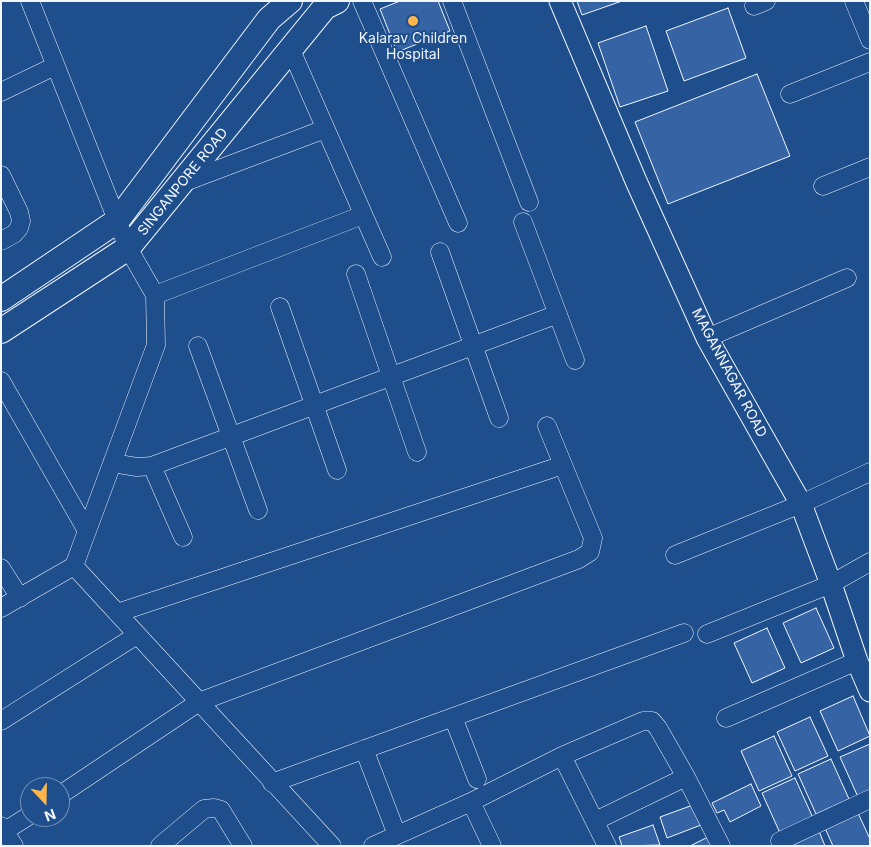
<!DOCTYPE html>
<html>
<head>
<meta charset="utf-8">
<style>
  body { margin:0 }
  #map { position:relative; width:871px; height:847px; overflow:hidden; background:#1f4e8c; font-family:Inter,sans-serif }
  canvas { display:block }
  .frame { position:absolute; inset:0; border:2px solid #f2f6ff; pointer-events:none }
  .north { position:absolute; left:20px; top:777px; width:50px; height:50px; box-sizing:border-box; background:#1f4e8c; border:1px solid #7391ba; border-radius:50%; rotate:159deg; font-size:14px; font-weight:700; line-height:20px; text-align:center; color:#f2f6ff }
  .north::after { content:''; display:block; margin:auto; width:18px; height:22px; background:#ffb74d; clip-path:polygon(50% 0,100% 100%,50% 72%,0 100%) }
</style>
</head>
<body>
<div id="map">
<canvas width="871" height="847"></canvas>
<div class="frame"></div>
<div class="north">N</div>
</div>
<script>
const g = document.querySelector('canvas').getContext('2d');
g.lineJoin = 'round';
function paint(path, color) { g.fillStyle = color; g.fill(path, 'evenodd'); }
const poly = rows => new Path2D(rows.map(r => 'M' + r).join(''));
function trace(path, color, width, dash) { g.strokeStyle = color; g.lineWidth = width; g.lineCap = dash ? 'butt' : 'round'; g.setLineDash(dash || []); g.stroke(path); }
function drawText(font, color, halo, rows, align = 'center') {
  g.font = font + ' Inter,sans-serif'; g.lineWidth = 4; g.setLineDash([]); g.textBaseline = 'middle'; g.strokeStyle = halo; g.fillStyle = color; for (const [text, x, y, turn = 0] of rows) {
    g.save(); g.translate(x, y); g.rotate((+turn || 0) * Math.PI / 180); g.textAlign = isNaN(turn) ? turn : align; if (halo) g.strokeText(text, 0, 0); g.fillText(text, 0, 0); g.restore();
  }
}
const building = poly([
  [400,1,438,1,450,31,397,52,380,9,400,1],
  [577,1,622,1,582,15,577,1],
  [728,8,746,58,684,81,666,31,728,8],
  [646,26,668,91,620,107,598,43,646,26],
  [757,74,790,156,668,204,635,122,757,74],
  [816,608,834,648,801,663,783,623,816,608],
  [767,628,785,668,752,683,734,643,767,628],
  [853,696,870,736,838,751,820,711,853,696],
  [810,717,828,756,795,771,777,732,810,717],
  [774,736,792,776,759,791,741,751,774,736],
  [870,744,870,792,858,797,840,757,870,744],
  [831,759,849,799,816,814,798,774,831,759],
  [795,778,813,818,780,833,762,793,795,778],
  [751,784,761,806,730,822,724,810,717,813,712,803,751,784],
  [693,805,701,825,667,838,660,817,693,805],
  [858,813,870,839,870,846,833,846,825,828,858,813],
  [653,825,660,845,622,846,619,837,653,825],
  [819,831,825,846,786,846,819,831],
  [708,837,712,846,690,846,708,837]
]);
paint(building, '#3563a3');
trace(building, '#f2f6ff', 1);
const minor = poly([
  [30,1,128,248,155,295,156,345,74,566,332,846],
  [362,1,458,223],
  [452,1,529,202],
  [854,1,870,40],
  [754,6,766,1],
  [291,50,382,257],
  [1,92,55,66],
  [790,94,870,62],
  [1,175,19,212,21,221,19,228,14,234,1,241],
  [182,183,325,129],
  [823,186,870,167],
  [523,222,575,360],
  [440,252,499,418],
  [356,274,417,452],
  [155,295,363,215],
  [280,307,337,470],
  [707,338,847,278],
  [198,346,258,510],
  [1,381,87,531],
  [112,463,137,467,152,466,558,314],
  [152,466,183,537],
  [675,555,801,504,870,472],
  [1,568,20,598],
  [1,608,74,566],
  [117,613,563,465],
  [707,634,831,584,870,562],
  [453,717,477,779],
  [726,718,857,661],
  [1,721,137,635],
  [364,749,397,835],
  [562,756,607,846],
  [272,783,684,633],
  [60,795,199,702,579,559,590,552,593,538,547,426],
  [471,802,492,846],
  [595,821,686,777],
  [1,826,14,846],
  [5,831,30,815],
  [780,841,870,799],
  [160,846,204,809,214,808,221,810,243,846],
  [373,846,471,802,562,756,643,721,652,721,658,728,686,777,721,846]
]);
const tertiary = poly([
  [560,1,636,181,707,338,801,504,831,584,857,661,870,691]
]);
const secondary = poly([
  [1,299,117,221,269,19,290,1],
  [1,331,128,248,325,7,337,1]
]);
trace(minor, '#f2f6ff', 19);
trace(tertiary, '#f2f6ff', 23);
trace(secondary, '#f2f6ff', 26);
trace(minor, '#1f4e8c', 18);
trace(tertiary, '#1f4e8c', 21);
trace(secondary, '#1f4e8c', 24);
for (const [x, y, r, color] of [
  [413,21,6,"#ffb74d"]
]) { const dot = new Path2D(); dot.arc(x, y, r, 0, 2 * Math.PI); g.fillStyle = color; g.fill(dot); trace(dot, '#1f4e8c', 2); }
drawText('14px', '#f2f6ff', '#1f4e8c', [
  ["Kalarav Children",413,39],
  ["Hospital",413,55]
]);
drawText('14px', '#f2f6ff', '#1f4e8c', [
  ["SINGANPORE ROAD",183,182,-51],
  ["MAGANNAGAR ROAD",729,373,62]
]);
</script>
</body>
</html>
